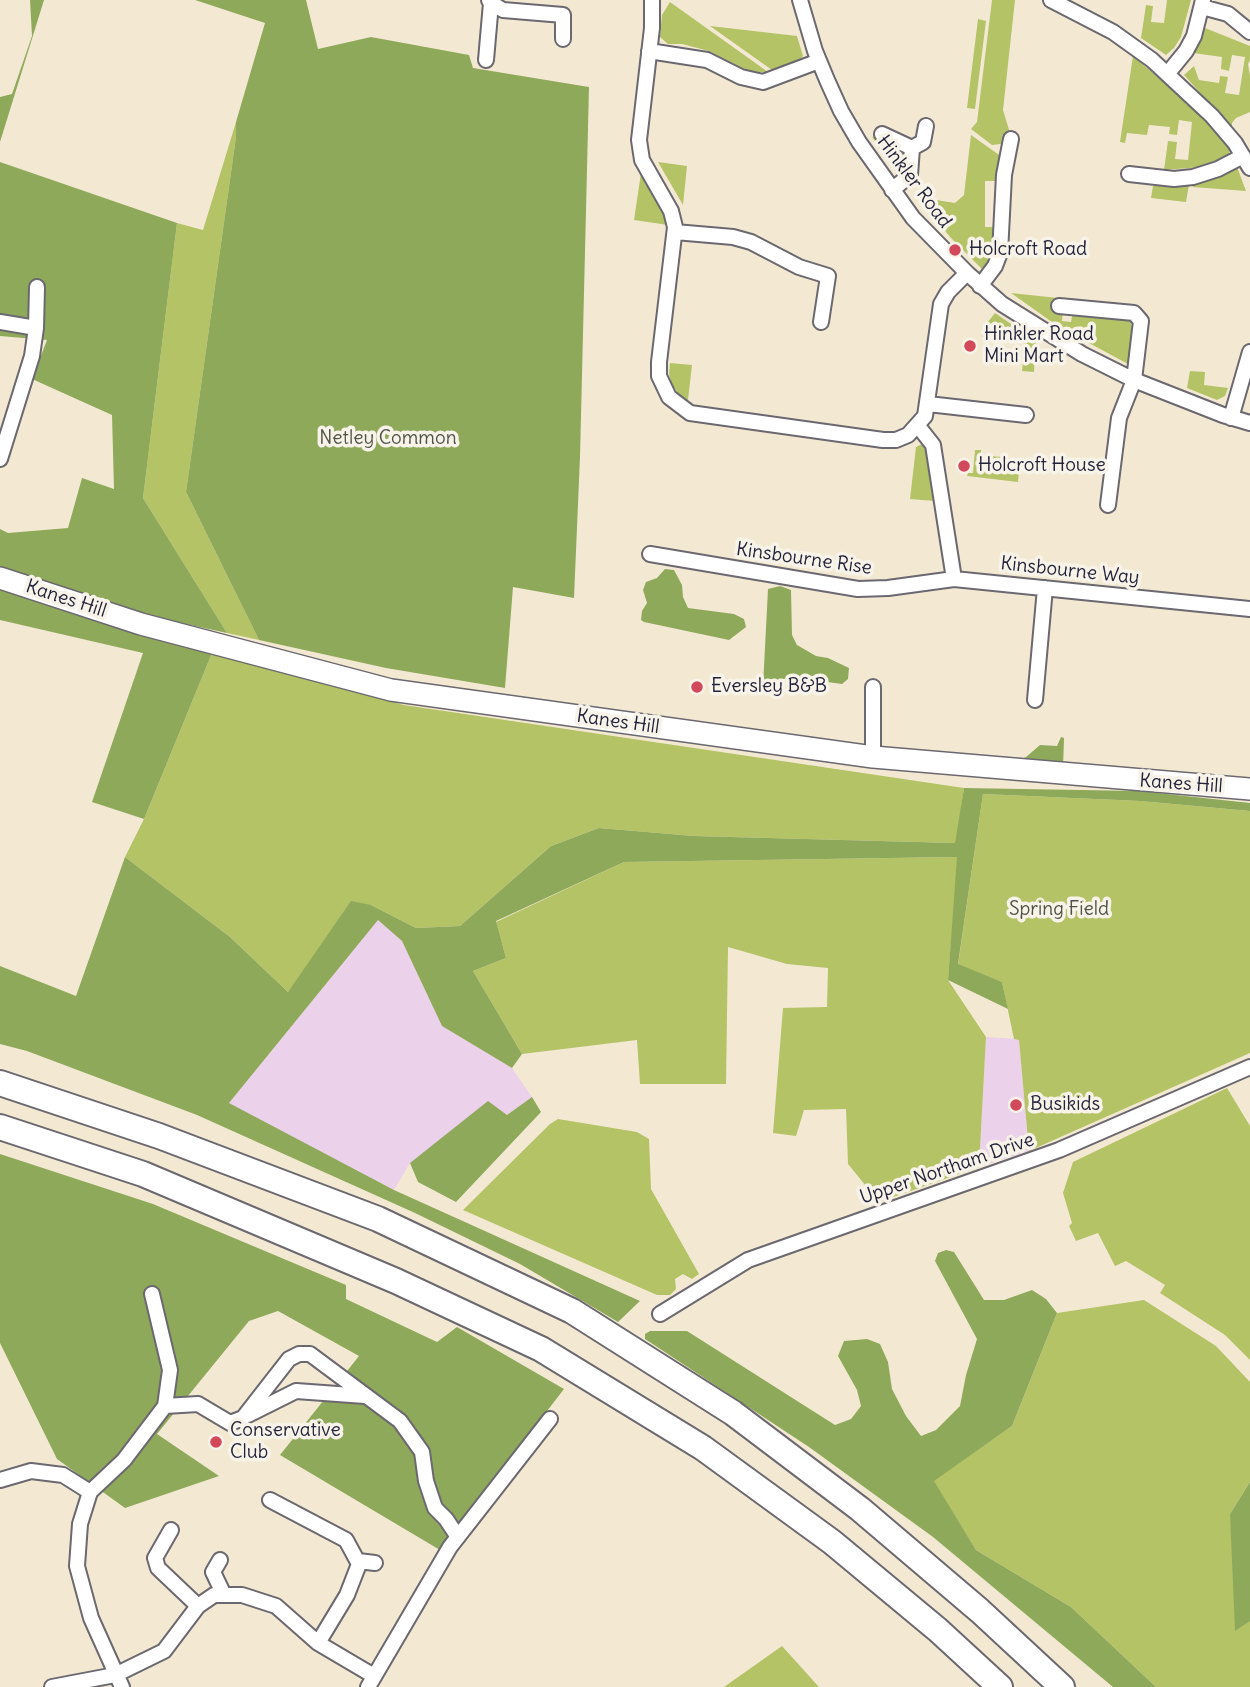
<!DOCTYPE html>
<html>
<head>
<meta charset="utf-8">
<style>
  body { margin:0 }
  canvas { display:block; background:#f3e9d3 }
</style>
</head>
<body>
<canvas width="1250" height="1687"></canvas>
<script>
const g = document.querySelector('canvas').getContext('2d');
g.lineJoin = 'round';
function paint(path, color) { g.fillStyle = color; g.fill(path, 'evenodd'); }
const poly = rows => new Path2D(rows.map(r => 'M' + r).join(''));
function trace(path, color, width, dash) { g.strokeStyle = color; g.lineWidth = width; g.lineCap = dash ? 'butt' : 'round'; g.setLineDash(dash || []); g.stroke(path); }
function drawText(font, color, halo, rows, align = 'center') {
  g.font = font + ' Delius,sans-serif'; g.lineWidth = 7; g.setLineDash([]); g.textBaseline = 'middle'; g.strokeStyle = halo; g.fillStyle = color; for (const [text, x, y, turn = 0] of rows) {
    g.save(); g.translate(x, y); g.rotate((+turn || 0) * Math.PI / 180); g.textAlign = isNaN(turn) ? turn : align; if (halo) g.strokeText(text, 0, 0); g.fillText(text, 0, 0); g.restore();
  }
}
paint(poly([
  [378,920,402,941,442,1026,512,1068,532,1097,507,1115,410,1163,394,1190,228,1104],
  [986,1037,1019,1039,1029,1151,979,1167]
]), '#ecd1ea');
paint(poly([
  [992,0,1015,0,1003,110,1010,133,1001,144,992,145,971,129,977,122],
  [1167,0,1191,0,1181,37,1174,48,1166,55,1141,38,1146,5,1153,6,1151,22,1164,23],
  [670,2,768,72,751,72,709,51,682,44,668,44,660,37,662,15],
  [978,19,986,21,975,109,967,108],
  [710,26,797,36,803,56,797,62,772,70],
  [1205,28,1250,46,1250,60,1248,64,1250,76,1250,112,1236,118,1232,123,1232,128,1184,75,1194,66,1199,80,1219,83,1220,76,1228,77,1225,93,1239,95,1245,57,1232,55,1229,71,1221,69,1222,57,1193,53],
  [1133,56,1182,98,1225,141,1230,149,1229,154,1202,167,1164,170,1168,141,1177,142,1175,159,1188,160,1192,122,1179,120,1177,135,1169,134,1170,127,1149,125,1147,135,1127,133,1125,143,1120,142],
  [236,122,236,137,186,492,259,640,227,633,143,498,177,223,203,230],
  [971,135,1002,157,999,181,985,181,985,227,997,227,997,248,985,272,951,238,917,197,955,203,964,195],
  [876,136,905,149,908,169,902,180,872,137],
  [658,162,687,166,683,205],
  [1237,167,1246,191,1193,187,1192,184,1213,179],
  [641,173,665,211,668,225,634,220],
  [1189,185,1186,202,1151,198,1153,186],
  [1011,293,1058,298,1057,308,1063,310,1062,321,1071,322,1073,311,1129,319,1135,334,1130,365,1059,327],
  [995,313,1036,341,1034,372,1022,371,1025,344,1015,340,982,337,983,328],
  [670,363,692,365,688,400,679,394,672,385,669,374],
  [1190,371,1205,372,1204,385,1228,388,1225,396,1217,400,1187,388],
  [924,443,926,449,935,501,910,499,916,447],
  [975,450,981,450,981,455,1020,459,1018,482,967,476,968,473,973,473],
  [212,653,404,705,964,788,956,843,694,836,599,828,551,846,460,926,416,928,371,905,288,992,230,937,125,857,144,819],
  [983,794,1140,801,1250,811,1250,1053,1029,1151,1019,1040,1014,1039,1002,982,958,965],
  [958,857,948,980,986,1037,979,1167,879,1202,848,1164,846,1109,804,1110,796,1136,773,1133,783,1008,827,1007,828,968,787,964,728,947,726,1084,640,1084,637,1040,522,1054,473,971,506,958,496,922,624,862],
  [1227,1088,1250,1126,1250,1360,1225,1335,1160,1293,1165,1285,1126,1261,1115,1266,1098,1233,1076,1241,1069,1226,1072,1223,1063,1193,1073,1162],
  [558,1119,637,1132,649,1139,651,1189,699,1274,692,1279,683,1274,675,1279,676,1289,670,1295,657,1295,463,1210,550,1124],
  [1144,1300,1216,1346,1250,1382,1250,1482,1230,1514,1250,1621,1250,1687,1156,1687,1071,1607,976,1550,933,1481,1012,1426,1057,1313],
  [782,1646,819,1687,724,1687]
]), '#b4c366');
paint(poly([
  [30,0,44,0,0,142,0,97,12,94,32,36],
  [195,0,306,0,318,49,371,37,469,55,473,68,589,87,580,457,574,598,513,587,505,688,386,668,259,640,186,492,236,137,236,122,265,23],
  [0,162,177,223,143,498,227,633,149,616,0,569,0,529,8,533,68,528,82,478,114,489,112,415,32,379,47,340,0,336],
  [665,569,674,570,682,585,683,597,688,608,734,614,744,619,746,627,729,640,644,622,641,620,642,611,647,603,643,590,646,582,657,578],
  [780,586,791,590,792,635,797,645,816,656,828,658,849,668,848,679,842,684,798,678,781,679,777,685,770,688,763,686,768,589],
  [0,589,212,653,144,819,92,802,143,653,0,620],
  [1061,737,1064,738,1063,769,1015,762,1026,757,1040,745,1057,746],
  [964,788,1139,791,1250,803,1250,811,1140,801,983,794,958,964,1002,982,1008,1009,948,980,957,857,624,862,496,921,506,958,473,971,522,1054,512,1068,442,1026,402,941,378,920,229,1103,394,1190,640,1301,618,1322,520,1264,415,1213,197,1115,27,1051,0,1044,0,966,76,996,125,857,230,937,288,992,351,901,371,905,416,928,460,926,551,846,599,828,694,836,955,843],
  [532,1097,541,1112,456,1202,418,1182,410,1163,488,1101,507,1115],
  [0,1154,153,1204,346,1285,346,1299,437,1342,457,1327,564,1389,440,1550,280,1455,359,1356,278,1311,249,1321,157,1434,219,1476,125,1508,57,1459,0,1343],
  [946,1250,954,1252,984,1300,1004,1300,1032,1290,1046,1299,1057,1313,1012,1426,934,1481,976,1550,1071,1607,1156,1687,1113,1687,933,1537,809,1447,645,1339,645,1334,650,1331,687,1331,835,1425,851,1419,861,1406,857,1390,838,1356,844,1341,867,1339,880,1344,888,1362,892,1389,906,1416,921,1436,936,1430,960,1406,966,1375,977,1339,935,1261,938,1253],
  [1250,1482,1250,1621,1235,1631,1230,1514]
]), '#8fa95b');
const minor = poly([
  [652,0,652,28,639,140,642,160,671,211,675,227,659,362,659,376,669,397,690,413,883,440,896,440,908,435,925,416,941,304,948,292,967,273],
  [800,0,815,51,827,80,841,111,859,142,913,218,967,273,1002,304,1082,354,1134,380,1223,415,1250,423],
  [1051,0,1113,32,1152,60,1212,116,1235,143,1250,168],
  [491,3,503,10,563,15,563,39],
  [1202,7,1228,14,1250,32],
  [649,51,707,60,741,77,763,82,819,61],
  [486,60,491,3,489,0],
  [1168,73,1186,51,1194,36,1203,0],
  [882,134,912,148,910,175,892,190],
  [912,148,923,142,926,126],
  [1129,174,1174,179,1193,177,1218,169,1243,156],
  [675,232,733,237,751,242,799,267,828,276,821,322],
  [980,286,995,266,1000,253,1004,175,1011,139],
  [1059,306,1134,313,1141,321,1134,380,1119,418,1108,505],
  [0,322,36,328],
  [928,404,1026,415],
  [1231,418,1250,352],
  [918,426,933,445,954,579],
  [0,459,32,356,36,328,37,287],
  [650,554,858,589,888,588,954,579,1250,609],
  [873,687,873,757],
  [1035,700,1045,588],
  [660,1314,748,1260,1059,1150,1250,1067],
  [165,1406,198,1404,230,1423,243,1418,289,1359,299,1354,310,1354,400,1421,422,1452,426,1481,435,1508,446,1519,458,1537],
  [248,1415,296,1391,365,1396],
  [0,1480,31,1471,63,1475,90,1492],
  [270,1500,346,1540,359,1564,347,1595,318,1643],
  [171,1530,155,1558,158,1568,198,1606],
  [220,1560,213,1572,224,1595],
  [358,1561,375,1563],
  [52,1687,115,1675,164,1651,198,1606,214,1595,242,1595,276,1606,318,1643,374,1676],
  [122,1687,91,1618,77,1566,80,1524,90,1492,124,1460,165,1406,170,1370,152,1294],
  [368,1687,450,1547,550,1419]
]);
const primary = poly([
  [0,578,141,624,391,690,873,757,1250,789]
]);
const motorway = poly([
  [0,1083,159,1136,378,1219,572,1311,733,1413,860,1509,980,1611,1062,1687],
  [0,1127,143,1174,396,1281,541,1349,703,1448,832,1542,938,1630,1000,1687]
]);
trace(minor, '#6b6870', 18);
trace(primary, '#6b6870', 24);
trace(motorway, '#6b6870', 28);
trace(minor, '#fff', 14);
trace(primary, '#fff', 21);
trace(motorway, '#fff', 24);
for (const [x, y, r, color] of [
  [955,250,7,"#d1495b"],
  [970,346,7,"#d1495b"],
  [964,466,7,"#d1495b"],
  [697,687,7,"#d1495b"],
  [1016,1105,7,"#d1495b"],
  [216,1442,7,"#d1495b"]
]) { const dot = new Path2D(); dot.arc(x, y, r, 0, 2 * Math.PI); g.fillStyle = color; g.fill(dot); trace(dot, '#f7f3e8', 2.5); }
drawText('19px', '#22223b', '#f7f3e8', [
  ["Hinkler Road",914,182,53],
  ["Kinsbourne Rise",804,559,8],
  ["Kinsbourne Way",1070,571,6],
  ["Kanes Hill",66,599,18],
  ["Kanes Hill",618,722,8],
  ["Kanes Hill",1181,784,4],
  ["Upper Northam Drive",947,1169,-19]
]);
drawText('19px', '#22223b', '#f7f3e8', [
  ["Holcroft Road",969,250],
  ["Hinkler Road",984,335],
  ["Mini Mart",984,357],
  ["Holcroft House",978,466],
  ["Eversley B&B",711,687],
  ["Busikids",1030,1105],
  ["Conservative",230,1431],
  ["Club",230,1453]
], 'left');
drawText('19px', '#4e5248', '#f7f3e8', [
  ["Netley Common",388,439],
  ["Spring Field",1059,910]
]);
</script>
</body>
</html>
